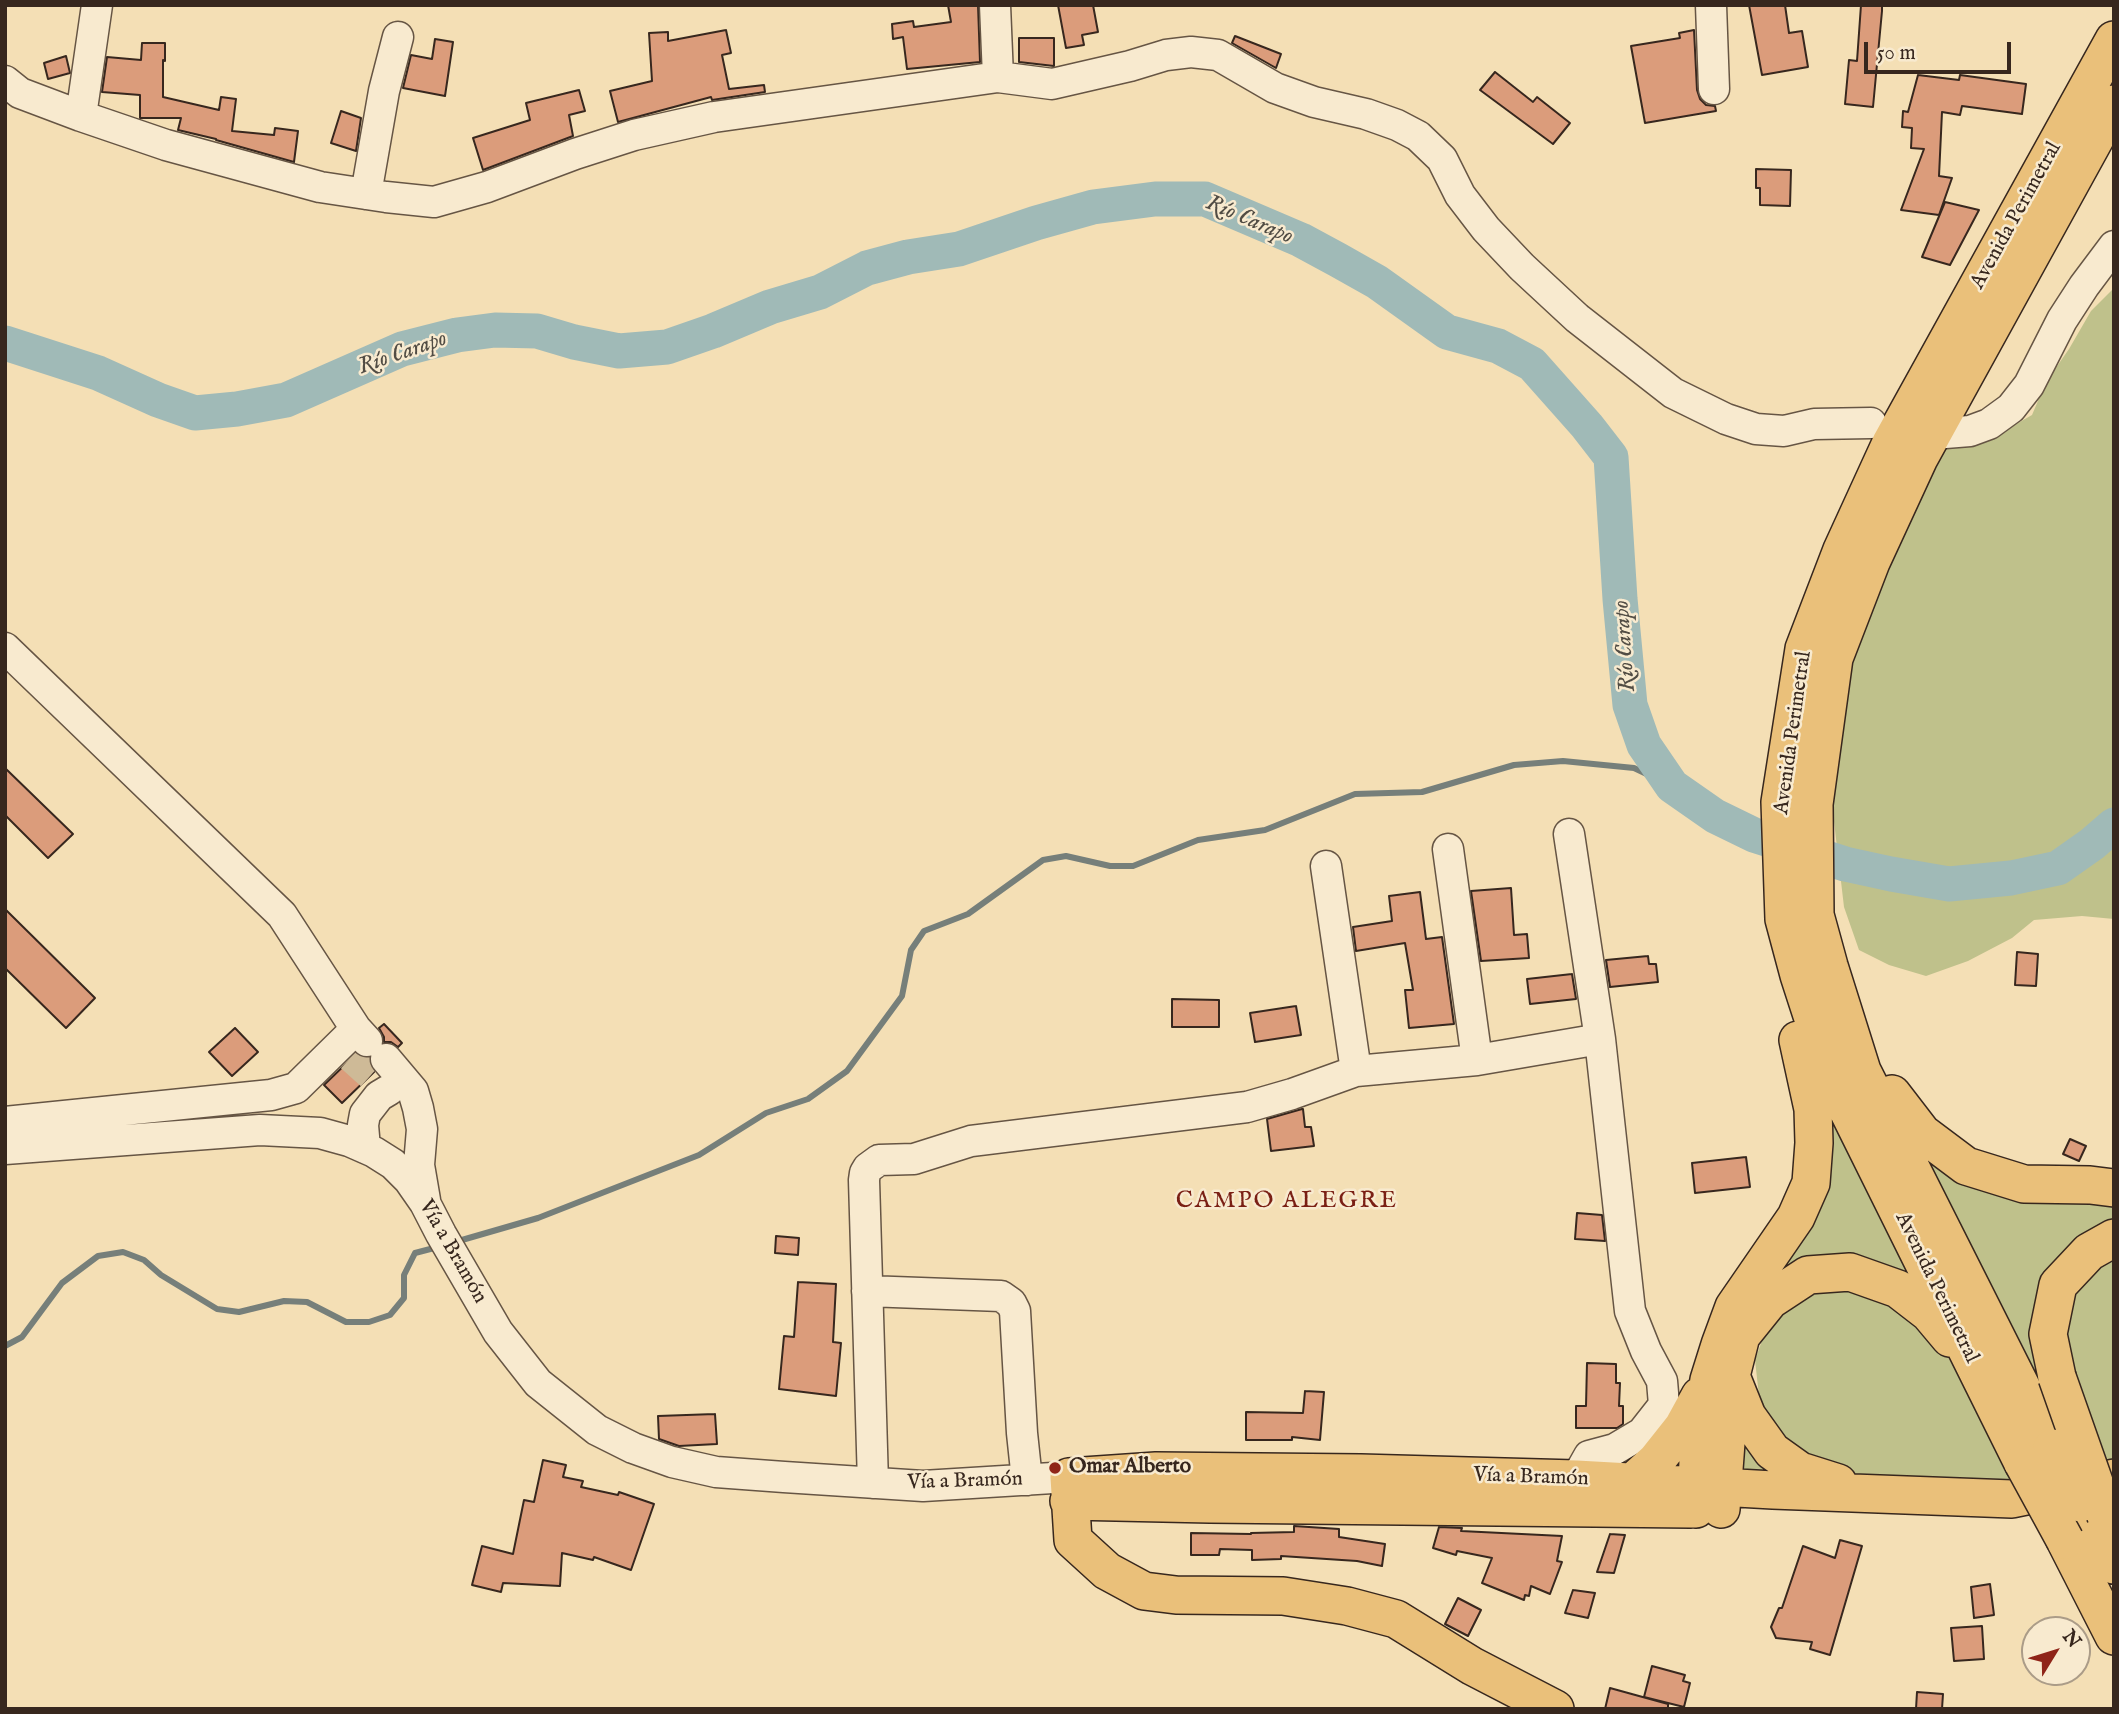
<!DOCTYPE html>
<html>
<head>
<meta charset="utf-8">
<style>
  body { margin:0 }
  #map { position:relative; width:2119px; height:1714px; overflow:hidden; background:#f4dfb5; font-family:"IM FELL English",serif }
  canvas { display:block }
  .frame { position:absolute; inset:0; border:7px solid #37271e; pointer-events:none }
  .north { position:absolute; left:2021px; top:1616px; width:70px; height:70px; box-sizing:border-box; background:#f8eacf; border:2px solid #ab9c88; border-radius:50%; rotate:52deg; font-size:19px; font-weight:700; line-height:28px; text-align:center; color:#37271e }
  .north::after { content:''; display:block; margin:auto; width:24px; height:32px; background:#8f2418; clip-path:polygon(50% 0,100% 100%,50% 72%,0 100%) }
  .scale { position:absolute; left:1864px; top:42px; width:147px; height:32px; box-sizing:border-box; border:4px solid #37271e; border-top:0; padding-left:9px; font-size:21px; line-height:24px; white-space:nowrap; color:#37271e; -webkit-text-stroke:5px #f8eacf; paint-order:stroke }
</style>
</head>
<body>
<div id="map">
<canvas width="2119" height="1714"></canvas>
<div class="frame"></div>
<div class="north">N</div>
<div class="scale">50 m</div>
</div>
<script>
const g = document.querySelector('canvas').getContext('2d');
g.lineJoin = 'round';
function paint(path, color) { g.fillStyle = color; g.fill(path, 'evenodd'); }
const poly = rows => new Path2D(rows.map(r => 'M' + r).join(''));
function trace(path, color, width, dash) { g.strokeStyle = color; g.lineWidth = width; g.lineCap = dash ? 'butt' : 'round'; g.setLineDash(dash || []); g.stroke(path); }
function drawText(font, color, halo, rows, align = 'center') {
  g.font = font + ' "IM FELL English",serif'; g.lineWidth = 5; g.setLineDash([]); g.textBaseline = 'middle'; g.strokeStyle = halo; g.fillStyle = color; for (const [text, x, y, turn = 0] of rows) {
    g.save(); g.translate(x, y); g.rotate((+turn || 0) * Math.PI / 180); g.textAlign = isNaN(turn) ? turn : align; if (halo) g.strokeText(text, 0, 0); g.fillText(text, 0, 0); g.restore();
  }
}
paint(poly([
  [2114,288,2114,919,2082,916,2034,920,2012,938,1968,961,1926,976,1889,965,1859,950,1844,907,1829,779,1837,698,1927,449,1959,442,1990,439,2032,415,2046,382,2069,349,2091,311],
  [1813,1018,1840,1093,1871,1164,1946,1309,1905,1276,1849,1258,1802,1265,1776,1285,1749,1315,1731,1344,1727,1373,1733,1409,1759,1447,1787,1471,1803,1480,1705,1476,1699,1444,1717,1357,1745,1303,1803,1224,1821,1186,1827,1145,1823,1103,1813,1062],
  [1906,1131,2114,1199,2114,1237,2058,1284,2047,1402],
  [2114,1259,2114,1459,2085,1473,2063,1326,2077,1293,2096,1268],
  [1828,1284,1874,1291,1933,1328,2008,1431,2018,1487,1879,1481,1835,1470,1791,1446,1760,1405,1755,1360,1769,1321]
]), '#bfc18b');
trace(poly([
  [455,1242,538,1218,699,1155,766,1113,808,1099,847,1071,902,996,911,950,924,931,968,914,1043,860,1066,856,1110,866,1133,866,1198,840,1265,830,1355,794,1422,792,1514,765,1563,761,1634,768,1672,786],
  [5,1346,22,1337,62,1283,98,1256,123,1252,144,1260,161,1275,217,1309,239,1312,284,1301,307,1302,346,1322,369,1322,390,1315,404,1298,404,1275,415,1253,438,1247]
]), '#767f7a', 6);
trace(poly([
  [5,343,98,373,158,400,195,413,237,409,286,400,402,349,457,335,495,330,537,331,574,342,619,351,667,347,713,331,770,307,820,292,867,268,908,257,959,249,1036,223,1093,207,1155,199,1205,199,1301,240,1338,260,1377,282,1447,332,1498,346,1532,364,1587,426,1611,457,1620,599,1630,705,1644,745,1672,786,1715,816,1754,835,1845,864,1891,874,1949,884,2011,878,2058,868,2092,844,2114,825]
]), '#a0bab7', 35);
const building = poly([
  [948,5,978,5,980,62,907,69,903,37,893,39,892,24,913,21,914,27,951,22,948,5],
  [1058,5,1093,5,1098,32,1082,35,1084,45,1066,48,1058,5],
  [1749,5,1785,5,1789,33,1802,31,1808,67,1762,75,1749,5],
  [1861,5,1882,5,1882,11,1873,107,1845,104,1849,60,1857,61,1861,5],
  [726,30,731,53,722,55,729,89,764,85,765,92,712,100,711,97,618,122,610,91,652,81,649,33,668,32,668,41,726,30],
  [1694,30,1697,90,1700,99,1706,105,1715,106,1716,111,1645,123,1631,46,1680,38,1679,33,1694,30],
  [1235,36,1281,54,1276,68,1232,43,1235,36],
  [1019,38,1054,38,1054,66,1019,62,1019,38],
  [435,39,453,42,445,96,403,88,411,55,432,59,435,39],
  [142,43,165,43,165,61,163,60,163,97,219,110,221,97,236,99,232,131,274,135,275,128,298,131,294,162,216,140,216,139,178,130,181,118,140,118,140,95,102,92,107,57,141,60,142,43],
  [66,56,70,73,48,79,44,63,66,56],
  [1495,72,1533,102,1537,97,1570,123,1553,144,1480,90,1495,72],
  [1918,75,1959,80,1960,75,2026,84,2022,114,1962,106,1960,115,1942,112,1939,176,1952,178,1939,215,1901,210,1924,149,1911,148,1912,128,1902,127,1903,111,1908,112,1918,75],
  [579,90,585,111,569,115,573,136,483,170,473,138,530,120,526,103,579,90],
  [341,111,361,118,356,151,331,143,341,111],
  [1756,169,1791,170,1790,206,1760,205,1760,188,1756,188,1756,169],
  [1945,202,1979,210,1950,265,1922,257,1945,202],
  [5,768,73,834,48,858,5,815,5,768],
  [1511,888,1514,935,1527,934,1529,958,1481,961,1471,891,1511,888],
  [1420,892,1426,939,1442,937,1454,1024,1409,1028,1405,990,1413,990,1405,943,1356,951,1353,927,1392,921,1389,896,1420,892],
  [5,909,95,998,66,1028,5,968,5,909],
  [2017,952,2038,954,2036,986,2015,985,2017,952],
  [1648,956,1649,964,1656,964,1658,982,1610,987,1606,960,1648,956],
  [1572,974,1576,999,1530,1004,1527,979,1572,974],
  [1172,999,1219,1000,1219,1027,1172,1027,1172,999],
  [1296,1006,1301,1035,1255,1042,1250,1013,1296,1006],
  [384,1024,402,1043,398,1047,391,1042,384,1042,384,1037,379,1028,384,1024],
  [235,1028,258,1052,232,1076,209,1052,235,1028],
  [356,1054,361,1057,369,1058,369,1063,374,1072,342,1103,324,1085,356,1054],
  [1302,1109,1303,1109,1305,1127,1311,1127,1314,1146,1271,1151,1267,1119,1302,1109],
  [2070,1139,2086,1146,2079,1161,2063,1154,2070,1139],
  [1746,1157,1750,1187,1695,1193,1692,1163,1746,1157],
  [1577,1213,1602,1215,1605,1241,1575,1239,1577,1213],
  [776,1236,799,1238,798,1255,775,1253,776,1236],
  [798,1282,836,1284,833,1342,841,1343,836,1396,779,1389,784,1336,794,1337,798,1282],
  [1587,1363,1616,1364,1616,1383,1620,1383,1619,1406,1623,1406,1623,1424,1617,1428,1576,1428,1576,1406,1586,1406,1587,1363],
  [1305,1391,1324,1392,1320,1440,1292,1437,1292,1440,1246,1440,1246,1412,1303,1413,1305,1391],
  [715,1414,717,1444,679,1446,659,1439,658,1416,715,1414],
  [543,1460,566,1465,563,1477,583,1481,581,1487,618,1495,619,1492,654,1504,631,1570,594,1557,593,1560,562,1553,560,1586,503,1583,501,1592,472,1585,482,1546,513,1554,524,1500,534,1502,543,1460],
  [1294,1526,1339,1529,1339,1537,1385,1544,1382,1566,1357,1561,1281,1556,1281,1559,1252,1560,1252,1550,1220,1549,1219,1555,1191,1555,1191,1533,1251,1534,1251,1533,1294,1532,1294,1526],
  [1439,1527,1462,1528,1461,1531,1562,1536,1557,1561,1562,1562,1550,1594,1531,1586,1529,1596,1525,1595,1524,1600,1482,1583,1492,1558,1457,1551,1456,1555,1433,1548,1439,1527],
  [1610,1534,1625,1535,1614,1573,1597,1572,1610,1534],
  [1840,1540,1862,1546,1830,1655,1810,1649,1812,1642,1776,1638,1771,1627,1779,1608,1782,1608,1803,1546,1835,1558,1840,1540],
  [1990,1584,1994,1615,1974,1618,1971,1587,1990,1584],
  [1573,1590,1595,1593,1588,1618,1565,1613,1573,1590],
  [1458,1598,1481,1610,1468,1636,1445,1624,1458,1598],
  [1982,1626,1984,1659,1954,1661,1951,1628,1982,1626],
  [1652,1666,1685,1675,1683,1681,1690,1683,1684,1707,1644,1697,1652,1666],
  [1610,1688,1668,1704,1668,1709,1605,1709,1610,1688],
  [1917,1692,1943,1694,1942,1709,1916,1709,1917,1692]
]);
paint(building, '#db9c7b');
trace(building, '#37271e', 2);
trace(poly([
  [351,1057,371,1075]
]), '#ceba97', 30, [30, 15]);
const minor = poly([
  [995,5,998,77],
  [1711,5,1714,89],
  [5,81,20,93,81,116,166,145,320,187,386,197,434,202,487,187,575,154,634,135,714,117,998,77,1052,84,1130,66,1166,55,1191,52,1218,55,1275,88,1314,102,1366,114,1397,125,1418,136,1442,159,1460,195,1486,229,1522,267,1577,318,1673,393,1726,419,1756,429,1784,431,1814,424,1871,423],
  [81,116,97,5],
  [366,194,384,91,398,37],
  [1945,433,1970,431,1989,424,2011,408,2029,385,2062,320,2084,286,2114,246],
  [5,648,282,915,356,1029],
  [1569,834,1600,1039,1630,1311,1646,1351,1662,1381,1664,1405,1642,1433,1615,1449,1589,1456,1576,1479],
  [1448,849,1477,1060],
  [1326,866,1356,1071],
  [386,1059,413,1091,418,1108,422,1129,419,1165,425,1200],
  [5,1122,271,1095,296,1088,356,1029,367,1041],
  [365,1148,363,1125,365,1114,379,1096,389,1090],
  [5,1149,260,1130,320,1133,349,1141,374,1152,393,1164,409,1180,425,1203,441,1234,498,1332,538,1383,597,1430,633,1448,672,1462,716,1472,784,1477,923,1486,1069,1477],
  [867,1291,1001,1296,1011,1303,1015,1311,1022,1433,1027,1480],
  [873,1483,864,1180,865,1173,868,1168,879,1160,914,1159,971,1141,1247,1107,1292,1094,1356,1071,1477,1060,1600,1039]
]);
const major = poly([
  [1892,1094,1922,1133,1966,1166,2024,1184,2090,1185,2114,1188],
  [2057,1377,2048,1334,2058,1285,2089,1252,2114,1238],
  [1733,1381,1747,1416,1772,1451,1800,1471,1838,1483],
  [2052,1448,1862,1071,1829,966,1815,915,1814,804,1834,658,1871,562,1919,458,2114,104],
  [2023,1463,1833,1080,1799,975,1784,919,1780,802,1804,649,1842,550,1891,443,2114,40],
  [1627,1482,1635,1480,1656,1461,1683,1427,1700,1396],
  [1069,1501,1210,1504,1691,1509],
  [1696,1509,1699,1437,1709,1380,1720,1345,1734,1307,1796,1217,1811,1183,1814,1143,1813,1109,1798,1040],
  [1721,1509,1731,1376,1741,1336,1770,1300,1808,1275,1850,1272,1898,1289,1929,1313,1950,1338],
  [2093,1526,2114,1565],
  [2065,1540,2114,1636],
  [1555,1709,1472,1666,1396,1619,1347,1606,1283,1596,1176,1595,1144,1591,1107,1571,1073,1540,1069,1477,1156,1471,1361,1473,1576,1479,1773,1490,2012,1499,2114,1478]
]);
trace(minor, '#654', 33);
trace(major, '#37271e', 40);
trace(minor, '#f8eacf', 30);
trace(major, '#eac07a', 37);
const majorBridge = poly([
  [2057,1377,2106,1516],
  [2052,1448,2081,1503],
  [2023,1463,2065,1540]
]);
trace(majorBridge, '#37271e', 40, []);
trace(majorBridge, '#eac07a', 37);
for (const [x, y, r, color] of [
  [1055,1468,7,"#8f2418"]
]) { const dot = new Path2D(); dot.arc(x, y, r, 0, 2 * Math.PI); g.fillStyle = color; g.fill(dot); trace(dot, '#f8eacf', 2.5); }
drawText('21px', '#37271e', '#f8eacf', [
  ["Avenida Perimetral",2017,216,-61],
  ["Avenida Perimetral",1794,733,-82],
  ["Vía a Bramón",452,1252,60],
  ["Avenida Perimetral",1936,1288,64],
  ["Vía a Bramón",1531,1478,2],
  ["Vía a Bramón",965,1482,-2]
]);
drawText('bold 21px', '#37271e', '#f8eacf', [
  ["Omar Alberto",1069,1468]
], 'left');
drawText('italic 23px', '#514c44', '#f8eacf', [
  ["Río Carapo",1249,221,23],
  ["Río Carapo",403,354,-19],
  ["Río Carapo",1626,646,-94]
]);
g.letterSpacing = '2px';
drawText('24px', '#7a1f14', '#f8eacf', [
  ["CAMPO ALEGRE",1287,1202]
]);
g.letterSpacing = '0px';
</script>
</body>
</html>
